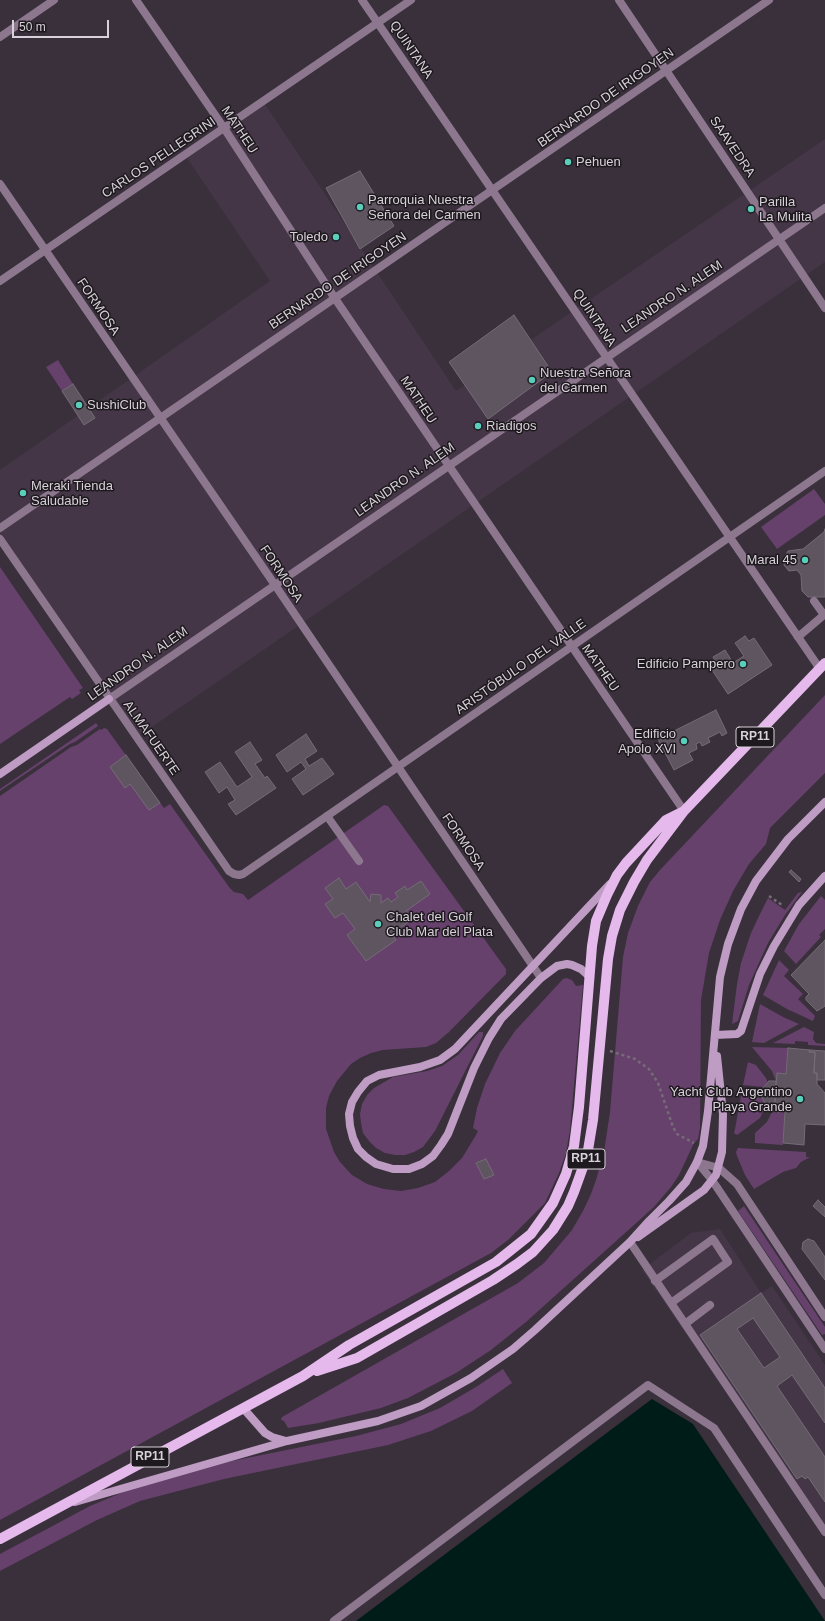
<!DOCTYPE html>
<html>
<head>
<meta charset="utf-8">
<style>
  body { margin:0 }
  #map { position:relative; width:825px; height:1621px; overflow:hidden; background:#39303b; font-family:Helvetica,sans-serif }
  canvas { display:block }
  .scale { position:absolute; left:12px; top:20px; width:97px; height:18px; box-sizing:border-box; border:2px solid #d7d1d8; border-top:0; padding-left:5px; font-size:12px; line-height:14px; white-space:nowrap; color:#d7d1d8; -webkit-text-stroke:3px #1e191e; paint-order:stroke }
</style>
</head>
<body>
<div id="map">
<canvas width="825" height="1621"></canvas>
<div class="scale">50 m</div>
</div>
<script>
const g = document.querySelector('canvas').getContext('2d');
g.lineJoin = 'round';
function paint(path, color) { g.fillStyle = color; g.fill(path, 'evenodd'); }
const poly = rows => new Path2D(rows.map(r => 'M' + r).join(''));
function trace(path, color, width, dash) { g.strokeStyle = color; g.lineWidth = width; g.lineCap = dash ? 'butt' : 'round'; g.setLineDash(dash || []); g.stroke(path); }
function drawText(font, color, halo, rows, align = 'center') {
  g.font = font + ' Helvetica,sans-serif'; g.lineWidth = 3; g.setLineDash([]); g.textBaseline = 'middle'; g.strokeStyle = halo; g.fillStyle = color; for (const [text, x, y, turn = 0] of rows) {
    g.save(); g.translate(x, y); g.rotate((+turn || 0) * Math.PI / 180); g.textAlign = isNaN(turn) ? turn : align; if (halo) g.strokeText(text, 0, 0); g.fillText(text, 0, 0); g.restore();
  }
}
paint(poly([
  [263,101,456,391,825,139,825,262,136,738,0,539,0,470,270,281,185,155],
  [720,1229,761,1293,772,1286,825,1365,825,1537,642,1270,691,1233]
]), '#443646');
paint(poly([
  [58,360,73,384,62,391,46,367],
  [814,489,825,504,825,515,777,549,761,527],
  [0,567,83,688,79,690,81,693,72,699,70,697,0,744],
  [825,695,825,773,770,828,766,844,749,864,733,891,720,920,709,953,701,1000,700,1128,698,1139,694,1143,679,1175,671,1187,654,1207,526,1322,491,1350,456,1373,408,1398,381,1408,319,1423,288,1428,284,1421,281,1420,282,1417,518,1283,544,1263,572,1230,584,1209,591,1194,596,1180,604,1152,610,1112,623,957,628,933,638,906,650,882,660,870],
  [96,723,98,726,75,742,70,744,0,791,0,789],
  [104,728,107,729,164,808,170,804,229,887,234,892,243,894,248,900,384,805,388,806,506,969,506,974,449,1032,436,1043,426,1047,383,1050,371,1053,360,1058,351,1064,337,1081,329,1096,326,1108,326,1129,334,1152,340,1162,352,1175,367,1184,384,1189,401,1191,418,1188,435,1182,449,1171,462,1158,476,1135,478,1131,473,1128,477,1108,485,1084,500,1053,515,1031,563,979,566,978,572,980,576,986,583,985,570,1130,566,1153,559,1173,545,1203,508,1240,491,1253,0,1520,0,796,71,747,77,745,100,729,101,730],
  [802,892,785,915,768,943,749,985,738,1021,732,1024,737,984,741,963,751,933,760,914,768,898,785,910,798,893],
  [821,896,825,900,825,929,819,935,821,937,796,964,784,951,799,924],
  [779,960,789,970,784,976,803,994,798,999,815,1016,813,1021,787,1009,763,995],
  [760,1004,783,1017,799,1024,764,1043,752,1042],
  [804,1027,814,1032,813,1039,816,1043,825,1044,825,1046,808,1045,808,1042,795,1041,795,1044,773,1043],
  [479,1032,483,1032,483,1036,435,1131,423,1147,414,1152,405,1155,395,1155,385,1153,376,1148,369,1141,363,1133,361,1123,360,1114,362,1104,367,1095,374,1088,393,1077,427,1071,442,1066,458,1055],
  [752,1047,788,1048,786,1074,777,1074,776,1081,772,1071],
  [748,1062,756,1065,766,1078,768,1083,763,1087,743,1085],
  [741,1096,762,1098,767,1103,760,1118,737,1135,734,1133,735,1129],
  [775,1106,774,1112,785,1112,783,1145,755,1143,755,1133,767,1122],
  [738,1148,806,1152,806,1157,810,1157,801,1162,796,1168,783,1172,754,1189,745,1175,737,1156,736,1152],
  [744,1206,825,1327,825,1334,822,1335,738,1211],
  [503,1369,512,1383,472,1411,431,1431,388,1445,224,1479,140,1501,97,1520,0,1571,0,1554,90,1506,133,1488,222,1463,356,1436,401,1424,440,1408,476,1387]
]), '#66416c');
paint(poly([
  [652,1399,693,1424,825,1621,356,1621]
]), '#001c18');
const building = poly([
  [360,171,394,226,360,249,326,188,360,171],
  [514,315,552,372,488,419,449,362,514,315],
  [73,384,95,418,84,425,62,391,73,384],
  [825,529,825,597,808,597,802,591,801,575,797,570,789,571,784,565,785,556,788,551,803,549,824,532,825,529],
  [745,636,749,641,754,638,772,665,728,694,710,667,716,663,713,657,725,650,733,663,744,656,735,643,745,636],
  [716,710,727,733,722,736,720,732,708,738,710,742,702,746,700,742,696,744,697,749,689,753,693,760,674,770,658,739,716,710],
  [306,734,317,751,305,759,309,766,322,758,334,774,303,795,292,779,306,769,301,762,287,772,276,755,306,734],
  [250,742,262,760,255,764,265,778,267,776,276,788,236,815,228,804,235,800,227,787,219,793,205,772,220,762,237,787,252,777,235,752,250,742],
  [126,755,160,803,149,810,130,784,125,788,110,767,126,755],
  [791,870,801,879,799,882,789,872,791,870],
  [339,878,346,889,356,882,370,902,371,894,381,895,381,903,388,898,391,902,398,897,395,893,405,886,407,890,421,881,430,894,406,911,412,919,392,934,396,940,366,961,347,935,355,929,343,913,335,918,325,904,333,899,325,888,339,878],
  [825,940,825,1006,817,1011,806,1000,806,997,809,994,791,975,825,940],
  [788,1048,810,1050,809,1052,815,1052,814,1073,817,1073,817,1084,825,1093,825,1125,805,1124,804,1145,783,1143,785,1112,774,1112,777,1073,786,1074,788,1048],
  [810,1050,825,1051,825,1080,817,1080,817,1073,814,1073,815,1052,809,1052,810,1050],
  [769,1081,776,1081,775,1106,765,1103,761,1096,762,1089,769,1081],
  [486,1159,494,1175,484,1179,476,1163,486,1159],
  [818,1200,825,1207,825,1217,813,1206,818,1200],
  [808,1239,814,1241,825,1257,825,1280,802,1249,803,1242,808,1239],
  [761,1293,825,1388,825,1423,792,1375,777,1386,825,1457,825,1502,808,1477,805,1479,802,1476,797,1479,700,1335,761,1293],
  [753,1318,780,1357,764,1368,737,1329,753,1318]
]);
paint(building, '#5f5560');
trace(building, '#756b77', 1);
trace(poly([
  [769,896,782,905],
  [610,1051,635,1059,649,1069,658,1083,673,1127,677,1134,694,1143],
  [754,1092,757,1092],
  [759,1092,762,1092]
]), '#756d76', 2.5, [3, 3]);
trace(poly([
  [814,601,824,615],
  [798,637,825,614],
  [327,816,359,861],
  [630,1242,825,1532],
  [655,1281,713,1239,728,1262,671,1303],
  [685,1324,710,1305],
  [334,1621,648,1385,714,1428,825,1595]
]), '#8c778f', 8);
trace(poly([
  [136,0,224,128,334,297,684,811],
  [362,0,820,669],
  [619,0,825,308],
  [0,37,54,0],
  [0,184,275,585,541,978],
  [0,281,411,0],
  [0,528,769,0],
  [0,539,229,871,234,874,239,875,243,874,327,816,825,471],
  [109,699,825,208],
  [697,1162,712,1180,825,1349],
  [697,1162,719,1168,737,1184,825,1317]
]), '#8c778f', 8);
trace(poly([
  [0,774,109,699],
  [590,977,581,969,572,965,567,964,557,966,541,978,501,1019,489,1038,474,1068,448,1134,441,1145,433,1156,422,1164,409,1169,393,1169,376,1164,366,1157,358,1149,353,1138,350,1126,349,1114,352,1102,358,1092,367,1081,379,1075,420,1067,440,1060,455,1049,610,884],
  [715,1035,737,1034,741,1031,760,974,774,946,799,905,825,876],
  [638,1237,704,1190,716,1175,722,1152,723,1114,717,1056],
  [243,1408,265,1433,272,1437,286,1441],
  [75,1502,287,1441,378,1421,421,1406,471,1378,513,1349,535,1330,630,1242,649,1221,669,1201,686,1182,697,1162,703,1146,708,1111,720,977,728,944,741,909,756,881,788,839,825,802]
]), '#be9cc3', 8);
trace(poly([
  [317,1371,357,1358,493,1280,517,1264,533,1252,553,1230,568,1206,574,1192,587,1156,593,1120,608,959,612,936,620,910,634,882,647,860,684,811,825,663],
  [0,1539,303,1376,349,1345,496,1262,531,1234,553,1203,566,1174,574,1146,579,1107,592,946,596,921,607,895,617,875,626,863,666,820,684,811]
]), '#e5b9ec', 10);
for (const [x, y, r, color] of [
  [568,162,4,"#5bcebb"],
  [360,207,4,"#5bcebb"],
  [751,209,4,"#5bcebb"],
  [336,237,4,"#5bcebb"],
  [532,380,4,"#5bcebb"],
  [79,405,4,"#5bcebb"],
  [478,426,4,"#5bcebb"],
  [23,493,4,"#5bcebb"],
  [805,560,4,"#5bcebb"],
  [743,664,4,"#5bcebb"],
  [684,741,4,"#5bcebb"],
  [378,924,4,"#5bcebb"],
  [800,1099,4,"#5bcebb"]
]) { const dot = new Path2D(); dot.arc(x, y, r, 0, 2 * Math.PI); g.fillStyle = color; g.fill(dot); trace(dot, '#1e191e', 1.5); }
for (const [x, y, w] of [
  [755,737,38],
  [586,1159,38],
  [150,1457,38]
]) { const box = new Path2D(); box.roundRect(x - w / 2, y - 10, w, 20, 3); g.fillStyle = '#1e191e'; g.fill(box); trace(box, '#d7d1d8', 1); }
drawText('bold 12px', '#d7d1d8', null, [
  ["RP11",755,737],
  ["RP11",586,1159],
  ["RP11",150,1457]
]);
drawText('13px', '#d7d1d8', '#1e191e', [
  ["QUINTANA",411,50,56],
  ["BERNARDO DE IRIGOYEN",606,98,-35],
  ["MATHEU",239,130,56],
  ["SAAVEDRA",732,147,56],
  ["CARLOS PELLEGRINI",159,158,-34],
  ["BERNARDO DE IRIGOYEN",338,281,-34],
  ["LEANDRO N. ALEM",672,297,-34],
  ["FORMOSA",98,307,56],
  ["QUINTANA",594,318,56],
  ["MATHEU",418,400,56],
  ["LEANDRO N. ALEM",405,480,-35],
  ["FORMOSA",281,574,56],
  ["LEANDRO N. ALEM",138,664,-35],
  ["ARISTÓBULO DEL VALLE",521,667,-35],
  ["MATHEU",600,668,55],
  ["ALMAFUERTE",151,738,55],
  ["FORMOSA",463,842,56]
]);
drawText('13px', '#d7d1d8', '#1e191e', [
  ["Pehuen",576,162],
  ["Parroquia Nuestra",368,200],
  ["Señora del Carmen",368,215],
  ["Parilla",759,202],
  ["La Mulita",759,217],
  ["Toledo",328,237,"right"],
  ["Nuestra Señora",540,373],
  ["del Carmen",540,388],
  ["SushiClub",87,405],
  ["Riadigos",486,426],
  ["Meraki Tienda",31,486],
  ["Saludable",31,501],
  ["Maral 45",797,560,"right"],
  ["Edificio Pampero",735,664,"right"],
  ["Edificio",676,734,"right"],
  ["Apolo XVI",676,749,"right"],
  ["Chalet del Golf",386,917],
  ["Club Mar del Plata",386,932],
  ["Yacht Club Argentino",792,1092,"right"],
  ["Playa Grande",792,1107,"right"]
], 'left');
</script>
</body>
</html>
